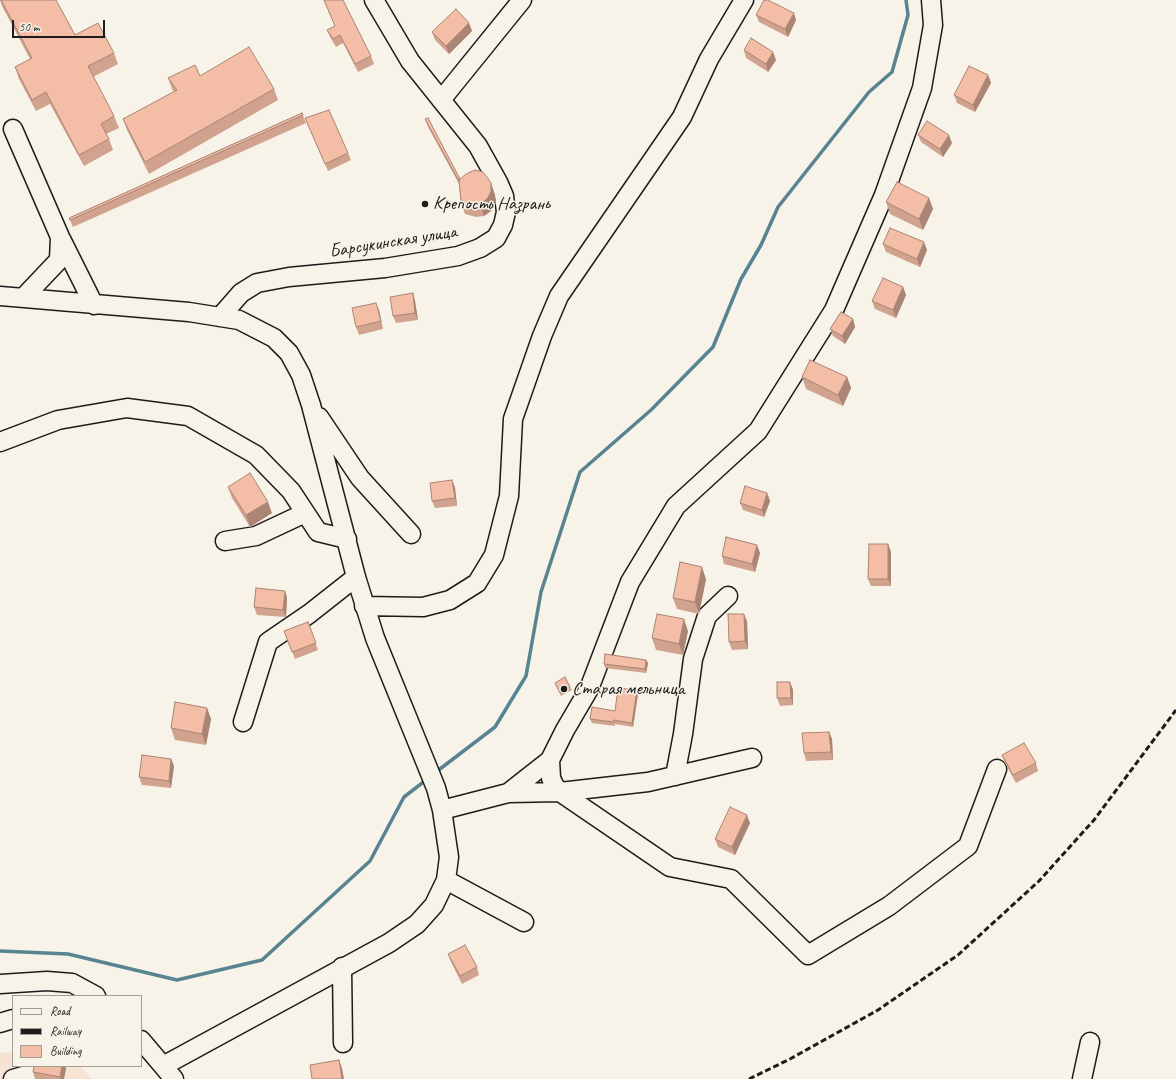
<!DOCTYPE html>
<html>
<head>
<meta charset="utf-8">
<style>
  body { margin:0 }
  #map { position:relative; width:1176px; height:1079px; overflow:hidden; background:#f7f3e8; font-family:Caveat,sans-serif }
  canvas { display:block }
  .legend { position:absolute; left:12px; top:995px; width:130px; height:72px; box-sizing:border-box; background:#f7f3e8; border:1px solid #9f9d96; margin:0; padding:5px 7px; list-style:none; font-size:12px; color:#1c1c1c }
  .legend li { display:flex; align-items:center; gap:8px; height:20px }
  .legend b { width:20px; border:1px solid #9f9d96 }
  .scale { position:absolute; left:12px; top:20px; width:93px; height:18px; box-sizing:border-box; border:2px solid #1c1c1c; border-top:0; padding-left:5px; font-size:12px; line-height:14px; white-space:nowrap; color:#1c1c1c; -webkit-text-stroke:3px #f7f3e8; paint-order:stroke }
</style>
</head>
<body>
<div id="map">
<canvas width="1176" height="1079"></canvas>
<ul class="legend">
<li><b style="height:5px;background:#f7f3e8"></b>Road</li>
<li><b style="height:5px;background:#1c1c1c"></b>Railway</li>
<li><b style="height:11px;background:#f3bda6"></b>Building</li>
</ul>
<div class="scale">50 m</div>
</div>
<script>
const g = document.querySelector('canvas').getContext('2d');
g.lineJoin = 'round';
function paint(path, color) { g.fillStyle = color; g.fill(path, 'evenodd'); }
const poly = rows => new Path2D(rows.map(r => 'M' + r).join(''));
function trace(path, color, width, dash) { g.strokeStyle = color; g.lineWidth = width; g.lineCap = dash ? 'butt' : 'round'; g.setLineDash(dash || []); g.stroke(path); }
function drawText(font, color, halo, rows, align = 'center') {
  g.font = font + ' Caveat,sans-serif'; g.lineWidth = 3; g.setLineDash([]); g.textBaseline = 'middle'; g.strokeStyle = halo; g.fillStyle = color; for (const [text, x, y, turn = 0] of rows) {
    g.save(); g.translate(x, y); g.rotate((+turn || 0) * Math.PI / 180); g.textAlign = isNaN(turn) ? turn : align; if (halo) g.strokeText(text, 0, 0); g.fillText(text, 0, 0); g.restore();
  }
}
paint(poly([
  [13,1052,13,1066,80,1066,92,1079,0,1079,0,1053]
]), '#f6e3d4');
trace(poly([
  [436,772,495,727,526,676,541,592,580,472,651,410,713,347,741,279,761,245,778,207,869,92,892,72,908,15,906,0],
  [0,951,68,954,177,980,262,960,370,861,404,797,426,780]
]), '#578490', 3.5);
const minor = poly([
  [441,100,522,0],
  [13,129,60,237,59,260,23,298],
  [61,239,94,305],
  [0,296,189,312,239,320,274,338,289,353,301,375,311,405,356,577,375,638,436,788,442,810,449,857,446,880,434,905,417,924,389,943,163,1066],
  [220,317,241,293,257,283,289,277,385,268,458,256,480,248,496,238,503,225,506,212,504,196,498,182,478,146,410,61,374,0],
  [319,417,360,478,411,534],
  [0,442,58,420,127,408,188,416,256,455,291,491,318,532,347,539],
  [225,541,256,536,305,513],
  [364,606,423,607,450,600,477,583,494,555,509,496,513,419,542,336,559,296,682,117,709,59,744,0],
  [243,722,268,642,309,614,356,577],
  [550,760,551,778,554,785,560,792,670,867,731,879,808,955,889,906,968,846,997,769],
  [675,776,683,734,693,659,707,616,728,596],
  [508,793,550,760,565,730,589,689,630,582,676,506,758,431,834,310,884,195,922,88,933,25,931,0],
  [442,810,508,793,560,792,648,782,752,758],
  [446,880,524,922],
  [342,967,343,1043],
  [0,984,47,981,72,983,96,996],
  [0,1023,13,1019],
  [141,1040,174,1079],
  [13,1079,30,1074],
  [1082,1079,1090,1042]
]);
trace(minor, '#1c1c1c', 21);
trace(minor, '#f7f3e8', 18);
trace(poly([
  [749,1079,790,1059,878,1010,958,955,1039,881,1094,820,1176,710]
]), '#1c1c1c', 3, [6, 3]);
paint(poly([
  [0,0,56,0,75,35,114,53,118,64,93,77,114,116,119,128,106,134,109,139,113,150,84,166,50,104,36,111,19,79,15,67,30,59,2,6],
  [324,0,371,56,374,64,358,72,343,43,336,47,330,37,327,30,335,26],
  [756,15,796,20,788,37,759,22],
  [469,23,472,31,449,54,435,40,432,32],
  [744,50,776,60,768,72,746,58],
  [988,75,991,83,975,112,957,103,954,95],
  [200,76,274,89,278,100,149,174,127,130,123,119,174,92,172,89,168,78],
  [302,113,306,123,73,227,69,218],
  [305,118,348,153,351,160,328,171],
  [425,119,460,179,491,183,495,195,496,203,491,211,484,216,476,217,465,214,461,202,459,184,428,127],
  [918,135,952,143,943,157,921,142],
  [929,198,933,209,923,230,890,214,886,202],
  [883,244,927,250,920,267,886,252],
  [903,287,906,295,896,318,875,309,872,301],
  [413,293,415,301,418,320,396,323,393,316],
  [379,310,383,329,359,335,356,327],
  [853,319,855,327,845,344,833,336,830,329],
  [802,377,847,377,851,388,843,406,806,389],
  [452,480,455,488,457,506,435,508,432,501],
  [228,487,272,513,250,527,232,498],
  [767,493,770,501,764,517,743,510,740,503],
  [888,544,891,552,891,586,871,586,868,579],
  [760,553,755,572,724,564,722,556],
  [706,579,699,614,677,609,673,598],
  [285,591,287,598,286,617,257,615,254,607],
  [747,621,748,649,732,650,729,642],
  [308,622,318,650,295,659,284,631],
  [688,631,683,655,656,650,652,638],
  [646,660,648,663,646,673,605,668,604,664],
  [790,682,793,690,793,705,780,706,777,698],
  [555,683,570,687,572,690,561,696],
  [638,694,633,727,615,724,615,726,592,723,590,719,615,711],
  [207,708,211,719,206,745,175,740,171,728],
  [829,732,832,739,833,760,806,761,804,753],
  [1002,755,1036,763,1038,771,1016,783,1005,763],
  [171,759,174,766,171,788,142,785,139,777],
  [750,823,735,855,718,847,715,839],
  [448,954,477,967,479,975,462,984,451,962],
  [66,1068,64,1079,35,1079,33,1072]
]), '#d1a38f');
paint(poly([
  [794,13,796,20,788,37,785,29],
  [469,23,472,31,449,54,446,46],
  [773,52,776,60,768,72,766,64],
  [988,75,991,83,975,112,973,105],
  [949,135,952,143,943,157,940,149],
  [491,183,495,195,496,203,491,211,484,216,480,204],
  [929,198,933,209,923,230,919,219],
  [924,242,927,250,920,267,917,259],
  [903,287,906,295,896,318,893,310],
  [413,293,415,301,418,320,415,313],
  [376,303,379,310,383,329,381,321],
  [853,319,855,327,845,344,842,336],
  [847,377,851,388,843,406,838,395],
  [452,480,455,488,457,506,455,498],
  [767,493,770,501,764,517,762,510],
  [268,502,272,513,250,527,246,515],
  [888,544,891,552,891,586,888,579],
  [757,545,760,553,755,572,752,564],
  [702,567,706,579,699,614,695,602],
  [285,591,287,598,286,617,283,610],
  [744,614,747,621,748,649,745,641],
  [684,619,688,631,683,655,679,644],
  [646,660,648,663,646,673,645,669],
  [790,682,793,690,793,705,791,698],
  [637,690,638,694,633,727,632,723],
  [207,708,211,719,206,745,202,734],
  [829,732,832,739,833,760,831,752],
  [171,759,174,766,171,788,169,781],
  [747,815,750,823,735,855,732,847],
  [339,1060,342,1068,344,1079,342,1079],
  [62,1066,65,1066,66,1068,64,1079,61,1079,60,1077]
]), '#aa8474');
const building = poly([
  [1,0,56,0,75,35,98,23,114,53,88,66,114,116,101,124,109,139,79,155,46,92,32,100,15,67,32,58,1,0],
  [324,0,343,0,371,56,355,64,340,35,333,39,327,30,335,26,324,0],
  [764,0,768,0,794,13,785,29,756,15,764,0],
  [456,9,469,23,446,46,432,32,456,9],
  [751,38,773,52,766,64,744,50,751,38],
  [249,47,274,89,145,162,123,119,177,90,168,78,195,65,200,76,249,47],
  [969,66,988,75,973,105,954,95,969,66],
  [329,110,348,153,325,164,305,118,329,110],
  [302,113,303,115,70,220,69,218,302,113],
  [428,118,460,179,459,180,459,181,425,119,428,118],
  [927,121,949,135,940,149,918,135,927,121],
  [475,170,483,172,487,177,491,183,491,192,487,199,480,204,472,206,461,202,459,180,466,174,475,170],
  [897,182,929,198,919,219,886,202,897,182],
  [890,228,924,242,917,259,883,244,890,228],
  [883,278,903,287,893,310,872,301,883,278],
  [413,293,415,313,393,316,390,297,413,293],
  [376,303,381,321,356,327,352,308,376,303],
  [841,312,853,319,842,336,830,329,841,312],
  [810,360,847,377,838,395,802,377,810,360],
  [250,473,268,502,246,515,228,487,250,473],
  [452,480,455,498,432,501,430,483,452,480],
  [745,486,767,493,762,510,740,503,745,486],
  [726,537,757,545,752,564,722,556,726,537],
  [869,544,888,544,888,579,868,579,869,544],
  [680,562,702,567,695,602,673,598,680,562],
  [256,588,285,591,283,610,254,607,256,588],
  [657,614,684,619,679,644,652,638,657,614],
  [728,614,744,614,745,641,729,642,728,614],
  [308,622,316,643,292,652,284,631,308,622],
  [605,654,646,660,645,669,604,664,605,654],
  [565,677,570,687,560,693,555,683,565,677],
  [777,682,790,682,791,698,777,698,777,682],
  [618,688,637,690,632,723,614,720,613,722,590,719,592,707,615,711,618,688],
  [175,702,207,708,202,734,171,728,175,702],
  [829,732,831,752,804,753,802,733,829,732],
  [1024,743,1036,763,1013,775,1002,755,1024,743],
  [142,755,171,759,169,781,139,777,142,755],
  [730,807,747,815,732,847,715,839,730,807],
  [465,945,477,967,460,976,448,954,465,945],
  [339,1060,342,1079,312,1079,310,1065,339,1060],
  [34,1066,62,1066,60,1077,33,1072,34,1066]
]);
paint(building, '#f3bda6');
trace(building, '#aa8474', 1);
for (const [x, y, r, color] of [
  [425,204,4,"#1c1c1c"],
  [564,689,4,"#1c1c1c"]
]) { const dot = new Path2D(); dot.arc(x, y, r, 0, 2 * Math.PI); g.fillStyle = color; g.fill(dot); trace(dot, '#f7f3e8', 1.5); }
drawText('19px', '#1c1c1c', '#f7f3e8', [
  ["Крепость Назрань",433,204],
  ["Старая мельница",572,689]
], 'left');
drawText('19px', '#1c1c1c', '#f7f3e8', [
  ["Барсукинская улица",393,242,-9]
]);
</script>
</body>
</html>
